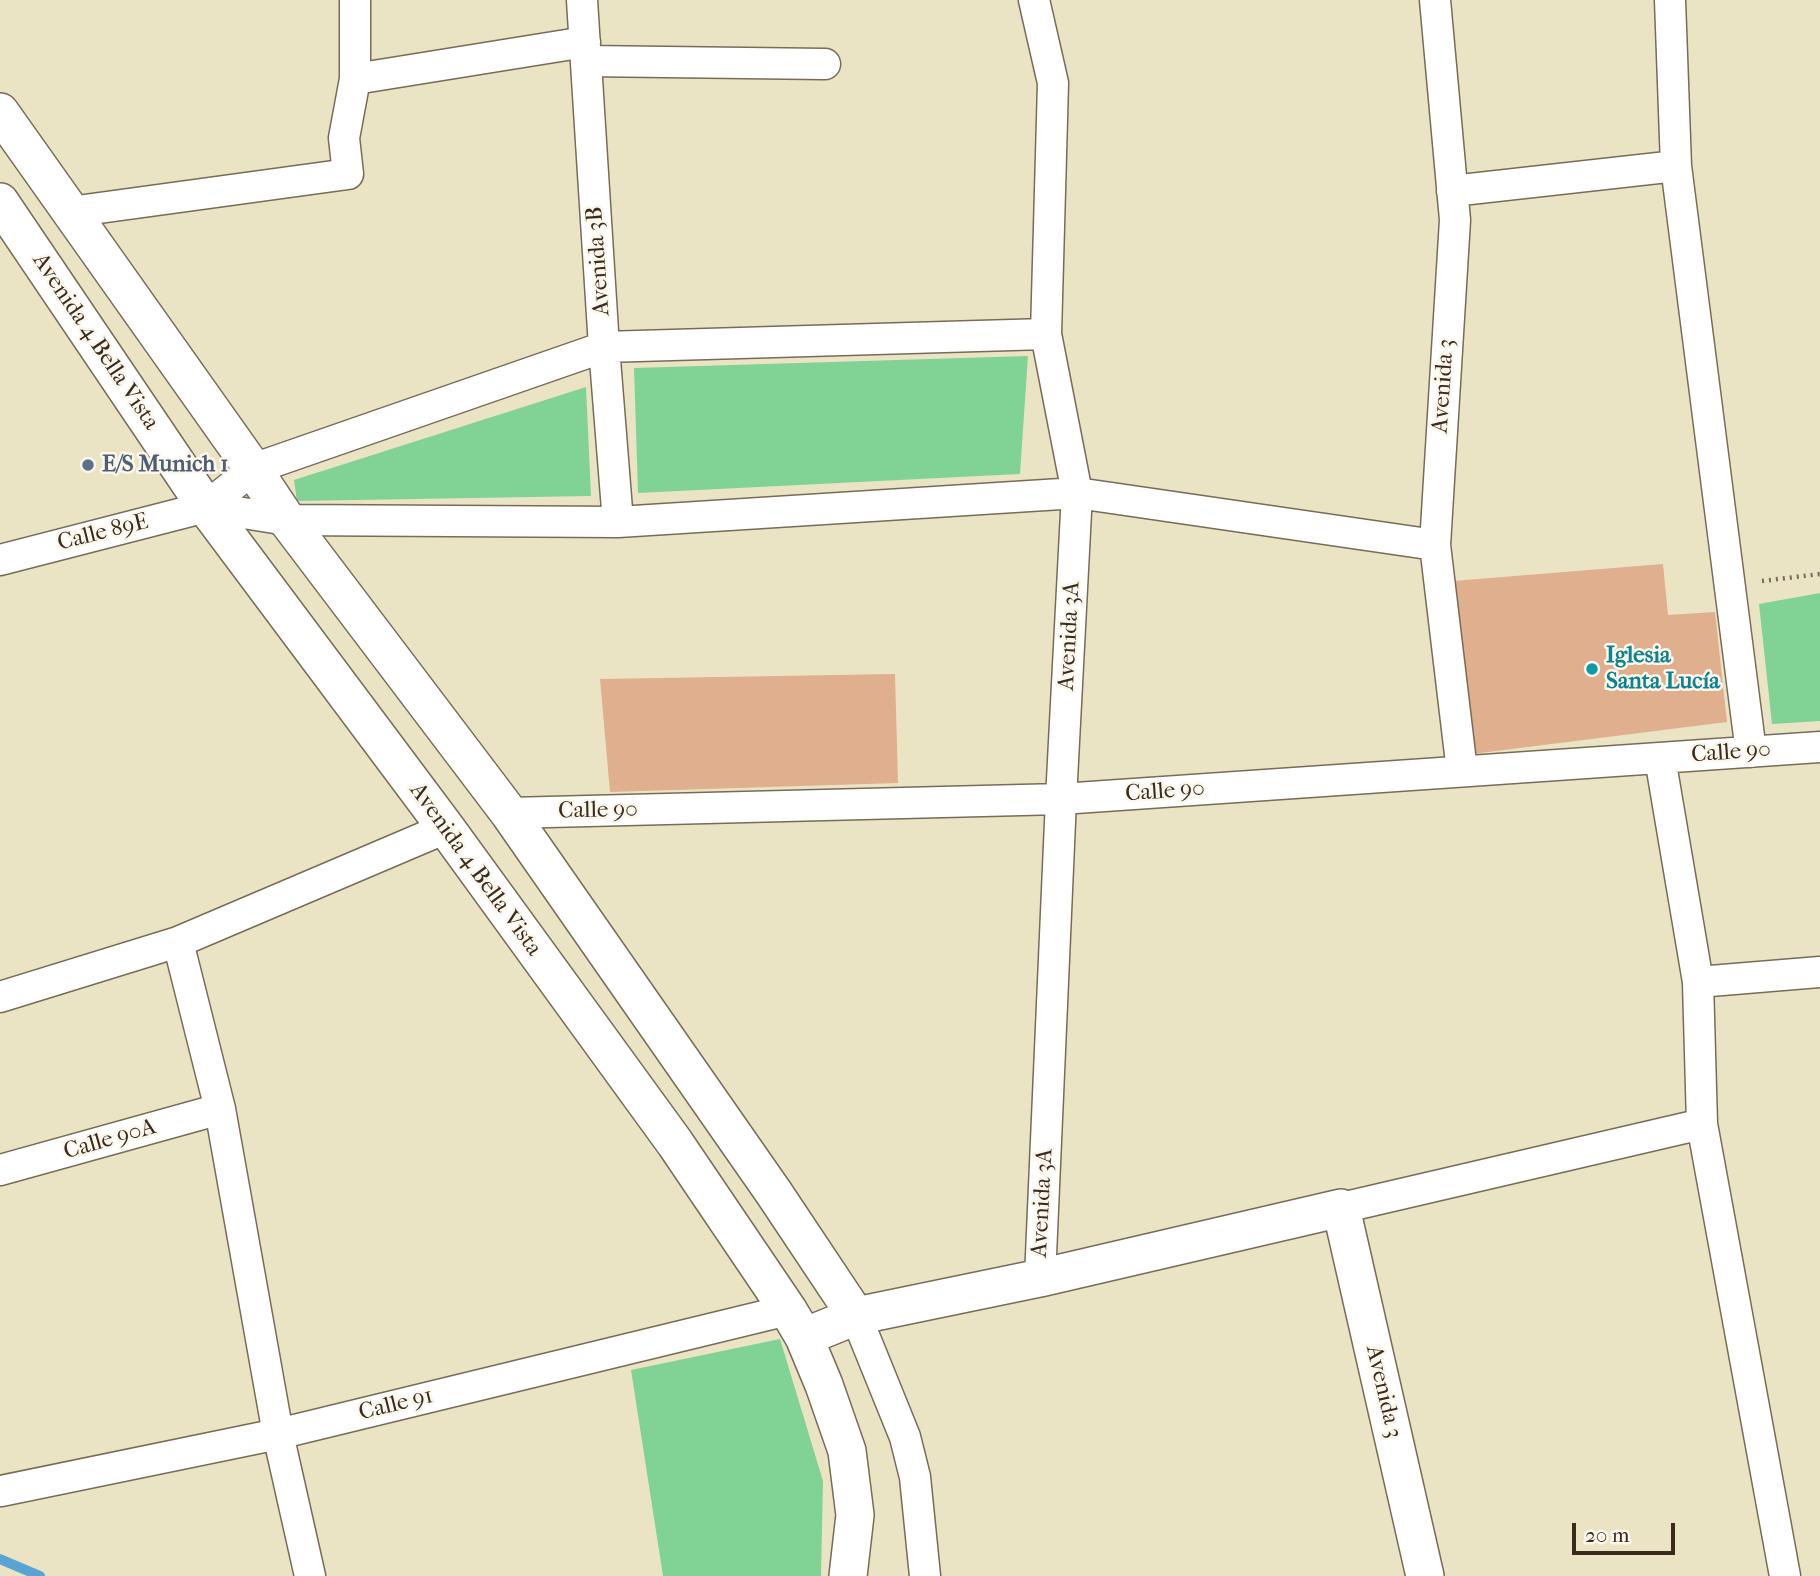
<!DOCTYPE html>
<html>
<head>
<meta charset="utf-8">
<style>
  body { margin:0 }
  #map { position:relative; width:1820px; height:1576px; overflow:hidden; background:#eae4c4; font-family:"IM FELL French Canon",serif }
  canvas { display:block }
  .scale { position:absolute; left:1572px; top:1523px; width:103px; height:32px; box-sizing:border-box; border:4px solid #3b2a1e; border-top:0; padding-left:9px; font-size:21px; line-height:24px; white-space:nowrap; color:#3b2a1e; -webkit-text-stroke:5px #fbf7ec; paint-order:stroke }
</style>
</head>
<body>
<div id="map">
<canvas width="1820" height="1576"></canvas>
<div class="scale">20 m</div>
</div>
<script>
const g = document.querySelector('canvas').getContext('2d');
g.lineJoin = 'round';
function paint(path, color) { g.fillStyle = color; g.fill(path, 'evenodd'); }
const poly = rows => new Path2D(rows.map(r => 'M' + r).join(''));
function trace(path, color, width, dash) { g.strokeStyle = color; g.lineWidth = width; g.lineCap = dash ? 'butt' : 'round'; g.setLineDash(dash || []); g.stroke(path); }
function drawText(font, color, halo, rows, align = 'center') {
  g.font = font + ' "IM FELL French Canon",serif'; g.lineWidth = 5; g.setLineDash([]); g.textBaseline = 'middle'; g.strokeStyle = halo; g.fillStyle = color; for (const [text, x, y, turn = 0] of rows) {
    g.save(); g.translate(x, y); g.rotate((+turn || 0) * Math.PI / 180); g.textAlign = isNaN(turn) ? turn : align; if (halo) g.strokeText(text, 0, 0); g.fillText(text, 0, 0); g.restore();
  }
}
paint(poly([
  [1028,356,1020,474,638,493,634,368],
  [586,387,591,496,297,501,294,480],
  [1820,593,1820,721,1772,724,1759,604],
  [780,1339,823,1481,821,1576,663,1576,631,1370]
]), '#80d394');
trace(poly([
  [0,1559,40,1576]
]), '#5aa4d2', 10);
paint(poly([
  [1663,564,1668,615,1715,612,1727,722,1472,754,1453,581],
  [895,674,898,783,610,792,600,679]
]), '#e0af8d');
const minor = poly([
  [582,0,604,347,618,522],
  [1034,0,1053,83,1046,334,1077,493,1061,799,1040,1278],
  [1435,0,1455,220,1435,545,1462,771],
  [1670,0,1676,166,1751,752],
  [586,61,825,64],
  [355,79,585,42],
  [1452,191,1676,166],
  [70,212,348,174,344,138,355,79,355,0],
  [206,507,253,469,604,347,1046,334],
  [0,560,206,507,287,520,618,522,1077,493,1435,545],
  [1660,758,1698,982,1702,1124,1785,1576],
  [509,813,1061,799,1820,747],
  [178,942,220,1109,278,1434,310,1576],
  [1698,982,1820,972],
  [0,997,178,942,446,828],
  [0,1170,220,1109],
  [1341,1208,1702,1124],
  [856,1316,905,1437,915,1477,925,1576],
  [1,1491,278,1434,788,1310]
]);
const tertiary = poly([
  [0,112,253,469,287,520,509,813,774,1193,856,1316],
  [0,202,206,507,446,828,675,1143,788,1310,804,1337,824,1385,847,1451,855,1515,848,1576],
  [804,1337,856,1316,1040,1278,1341,1208,1425,1576]
]);
trace(minor, '#786b58', 33);
trace(tertiary, '#786b58', 40);
trace(poly([
  [1762,581,1820,574]
]), '#786b58', 4.5, [2, 5]);
trace(minor, '#fff', 30);
trace(tertiary, '#fff', 37);
for (const [x, y, r, color] of [
  [88,465,7,"#5c6f8a"],
  [1592,669,7,"#0f9aa8"]
]) { const dot = new Path2D(); dot.arc(x, y, r, 0, 2 * Math.PI); g.fillStyle = color; g.fill(dot); trace(dot, '#fbf7ec', 2.5); }
drawText('23px', '#3b2a1e', '#fbf7ec', [
  ["Avenida 3B",599,261,-94],
  ["Avenida 4 Bella Vista",95,342,56],
  ["Avenida 3",1444,386,-86],
  ["Calle 89E",103,533,-14],
  ["Avenida 3A",1070,636,-87],
  ["Calle 90",1731,753,-4],
  ["Calle 90",1165,792,-4],
  ["Calle 90",598,811,-1],
  ["Avenida 4 Bella Vista",475,870,54],
  ["Calle 90A",110,1140,-16],
  ["Avenida 3A",1043,1203,-87],
  ["Avenida 3",1383,1392,77],
  ["Calle 91",396,1405,-14]
]);
drawText('bold 23px', '#4e5e75', '#fbf7ec', [
  ["E/S Munich 1",102,465]
], 'left');
drawText('bold 23px', '#0d838f', '#fbf7ec', [
  ["Iglesia",1606,656],
  ["Santa Lucía",1606,682]
], 'left');
</script>
</body>
</html>
